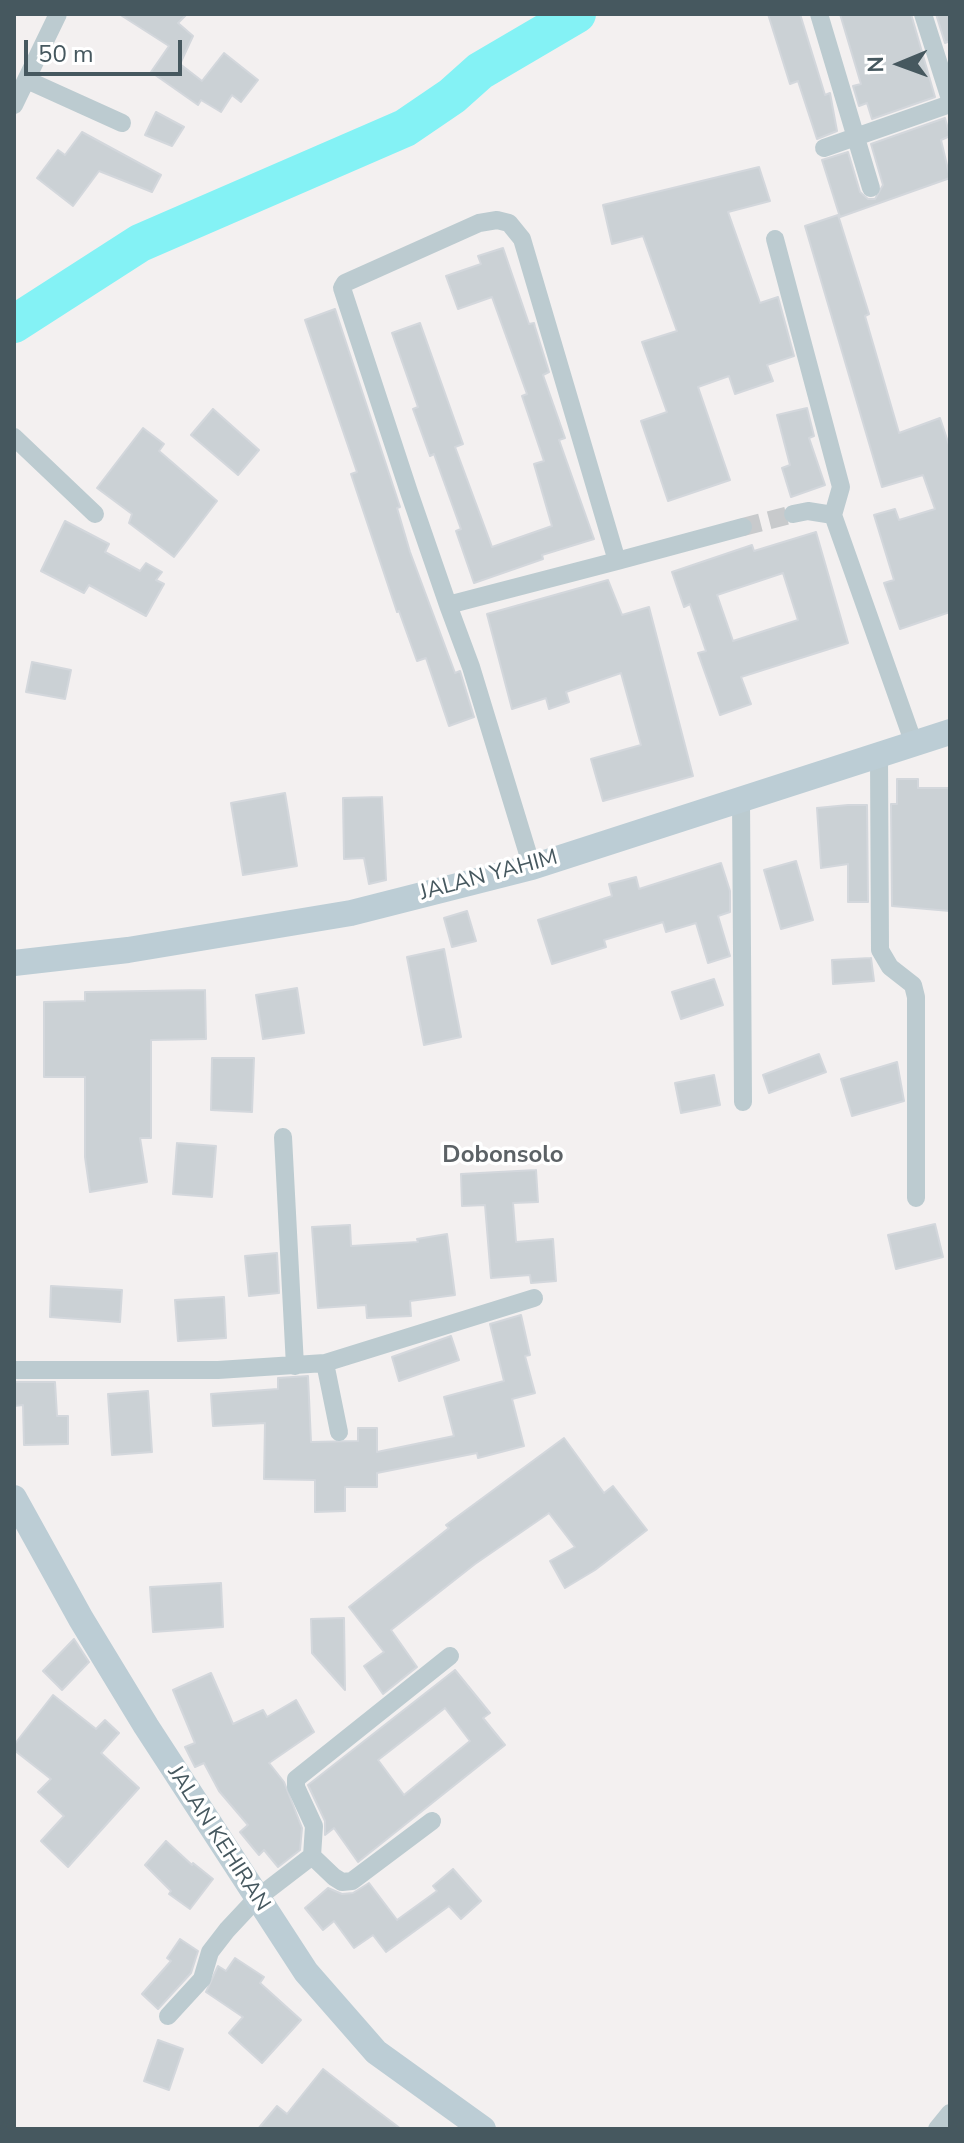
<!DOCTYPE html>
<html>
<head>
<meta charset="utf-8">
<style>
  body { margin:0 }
  #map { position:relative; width:964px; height:2143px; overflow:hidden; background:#f3f0f0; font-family:"Nunito Sans",sans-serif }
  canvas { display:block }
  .frame { position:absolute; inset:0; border:16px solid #46585f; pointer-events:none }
  .north { position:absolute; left:860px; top:24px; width:80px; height:80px; -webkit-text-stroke:6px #fff; paint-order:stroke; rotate:269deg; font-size:22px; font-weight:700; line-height:32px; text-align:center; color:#46585f }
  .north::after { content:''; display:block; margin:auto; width:28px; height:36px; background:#46585f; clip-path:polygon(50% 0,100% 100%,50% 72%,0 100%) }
  .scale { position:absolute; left:24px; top:40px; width:158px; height:36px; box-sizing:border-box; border:4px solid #46585f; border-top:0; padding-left:10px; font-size:24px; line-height:28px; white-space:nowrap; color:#46585f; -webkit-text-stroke:6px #fff; paint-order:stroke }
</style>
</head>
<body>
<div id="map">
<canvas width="964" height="2143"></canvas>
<div class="frame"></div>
<div class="north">N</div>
<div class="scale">50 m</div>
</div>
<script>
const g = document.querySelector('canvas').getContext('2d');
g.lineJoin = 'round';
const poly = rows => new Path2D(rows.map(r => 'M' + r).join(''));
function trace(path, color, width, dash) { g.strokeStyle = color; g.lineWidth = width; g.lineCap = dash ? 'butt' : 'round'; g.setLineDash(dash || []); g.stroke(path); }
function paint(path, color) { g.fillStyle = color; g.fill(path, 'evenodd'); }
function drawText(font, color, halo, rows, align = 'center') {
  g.font = font + ' "Nunito Sans",sans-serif'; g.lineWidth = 7; g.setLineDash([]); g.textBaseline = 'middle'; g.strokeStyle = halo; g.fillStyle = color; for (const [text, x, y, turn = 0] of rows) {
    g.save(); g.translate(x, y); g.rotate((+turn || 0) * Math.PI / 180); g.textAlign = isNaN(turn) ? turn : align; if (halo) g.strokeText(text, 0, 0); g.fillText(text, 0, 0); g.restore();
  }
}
trace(poly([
  [14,324,140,243,405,128,452,96,480,71,577,14]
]), '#84f2f5', 38);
const building = poly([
  [119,14,187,14,178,23,193,36,180,64,202,81,224,53,258,80,241,102,232,95,221,112,201,100,198,105,151,72,169,46,119,14],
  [768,14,800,14,825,95,830,93,837,131,817,139,798,81,790,84,768,14],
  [840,14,911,14,935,97,872,119,867,103,859,106,853,86,861,84,840,14],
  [936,14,950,14,950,41,945,43,936,14],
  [156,112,184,127,172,146,145,135,156,112],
  [945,118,950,136,941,140,950,178,840,217,822,160,848,152,860,192,868,199,875,199,883,185,871,144,945,118],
  [82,132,161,175,152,192,99,171,73,206,37,178,58,150,65,155,82,132],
  [759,167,770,201,728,212,760,303,778,297,794,356,767,365,773,381,735,394,729,376,698,387,730,480,668,501,641,421,667,412,642,342,677,331,643,236,612,244,603,205,759,167],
  [838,215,869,314,865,316,899,433,940,418,950,448,950,612,900,629,884,583,894,580,874,515,895,509,899,520,935,509,923,475,882,487,805,226,838,215],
  [503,248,529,324,534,323,535,327,549,372,543,375,565,438,559,440,594,539,542,555,543,559,474,583,456,531,461,529,434,454,430,456,413,409,418,407,392,333,420,323,463,444,455,447,492,547,552,526,534,464,544,461,522,396,527,394,492,297,458,309,446,276,481,264,478,256,503,248],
  [335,309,400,507,397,508,410,552,455,673,460,671,474,717,449,726,426,658,417,661,399,611,397,612,351,474,357,472,305,320,335,309],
  [807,408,814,436,809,438,825,485,791,497,782,468,790,465,777,415,807,408],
  [213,409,259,450,238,475,191,435,213,409],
  [143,428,164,444,159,451,217,501,174,557,129,523,132,514,97,488,143,428],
  [65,521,109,544,105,552,140,571,146,563,162,572,156,580,164,584,146,616,89,585,84,593,41,571,65,521],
  [816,532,848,643,741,677,751,704,720,715,698,653,706,651,690,604,684,607,672,572,752,545,754,551,816,532],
  [783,573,798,620,733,641,717,595,783,573],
  [608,580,622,615,649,607,693,776,603,801,591,759,641,745,621,673,566,692,569,702,549,709,546,698,512,709,487,614,608,580],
  [32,662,71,670,65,699,26,692,32,662],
  [897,779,918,779,918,788,950,788,950,911,892,906,891,804,897,804,897,779],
  [285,793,297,866,243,875,231,803,285,793],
  [382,797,386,880,369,884,364,858,344,859,343,798,382,797],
  [848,805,867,805,868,902,848,902,848,864,821,868,817,808,848,805],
  [796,861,813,920,781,929,764,870,796,861],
  [721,863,730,891,730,912,718,916,730,956,708,963,696,923,666,932,663,922,604,940,606,947,552,964,538,920,612,896,609,884,636,877,639,889,721,863],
  [467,911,476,941,452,947,444,918,467,911],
  [444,949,461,1037,424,1045,407,957,444,949],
  [871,958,874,981,833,984,832,960,871,958],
  [714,979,723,1005,681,1019,672,992,714,979],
  [297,988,304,1033,263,1039,256,995,297,988],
  [205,990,206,1039,151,1040,151,1138,140,1138,147,1182,90,1192,85,1157,85,1077,44,1077,44,1002,85,1001,85,992,205,990],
  [819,1054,826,1072,769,1093,763,1075,819,1054],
  [212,1058,254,1058,252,1112,211,1110,212,1058],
  [897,1062,904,1101,852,1116,841,1079,897,1062],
  [714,1075,720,1105,681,1113,675,1083,714,1075],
  [177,1143,216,1146,212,1197,173,1194,177,1143],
  [536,1170,538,1202,513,1203,516,1242,553,1239,556,1281,531,1283,530,1275,491,1278,485,1205,462,1206,461,1174,536,1170],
  [935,1224,943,1257,896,1269,888,1235,935,1224],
  [350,1225,351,1246,418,1242,417,1239,447,1234,455,1295,410,1301,411,1316,367,1318,366,1305,318,1308,312,1227,350,1225],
  [277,1253,279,1293,249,1296,245,1256,277,1253],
  [51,1286,122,1290,120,1322,50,1317,51,1286],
  [224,1297,226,1338,178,1341,175,1300,224,1297],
  [521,1315,530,1355,525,1356,535,1393,512,1399,524,1446,478,1458,477,1453,377,1473,377,1487,345,1487,345,1511,315,1512,315,1480,264,1479,265,1423,213,1426,211,1394,278,1389,278,1378,308,1376,311,1442,358,1441,358,1428,377,1428,377,1452,454,1436,444,1397,504,1381,490,1324,521,1315],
  [451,1336,459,1360,399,1381,392,1357,451,1336],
  [14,1382,55,1382,57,1416,68,1416,68,1444,24,1445,23,1405,14,1406,14,1382],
  [148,1391,152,1452,112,1455,108,1394,148,1391],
  [564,1438,604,1493,613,1486,647,1530,595,1570,565,1588,550,1561,575,1547,549,1513,475,1564,391,1630,417,1667,383,1694,364,1666,384,1652,349,1607,449,1528,446,1525,564,1438],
  [221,1583,223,1627,153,1632,150,1587,221,1583],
  [344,1618,345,1690,312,1653,311,1619,344,1618],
  [74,1639,89,1662,62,1690,43,1671,74,1639],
  [455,1670,490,1713,483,1718,505,1745,358,1862,334,1828,325,1835,325,1821,308,1785,455,1670],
  [445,1708,470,1741,404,1795,378,1760,445,1708],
  [211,1673,233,1724,263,1710,267,1717,296,1700,314,1732,269,1763,284,1782,302,1828,300,1850,278,1867,264,1850,259,1855,240,1832,248,1825,219,1791,204,1763,195,1767,185,1747,195,1743,173,1690,211,1673],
  [53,1695,96,1729,105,1720,119,1733,101,1753,139,1788,68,1867,41,1841,64,1816,38,1792,51,1779,14,1750,14,1745,53,1695],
  [166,1841,192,1865,193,1863,213,1879,190,1909,169,1894,171,1891,145,1865,166,1841],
  [453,1869,481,1901,461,1919,449,1906,386,1952,373,1935,354,1948,334,1921,323,1930,305,1908,328,1888,342,1894,353,1893,369,1883,397,1920,437,1891,433,1886,453,1869],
  [180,1939,198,1951,191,1973,158,2009,142,1994,171,1961,167,1958,180,1939],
  [235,1958,264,1977,260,1983,301,2020,262,2063,229,2033,243,2017,206,1992,218,1966,226,1971,235,1958],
  [158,2040,183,2049,169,2090,144,2081,158,2040],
  [323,2069,364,2101,401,2129,258,2129,277,2106,287,2114,323,2069]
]);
paint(building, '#cbd1d5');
trace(building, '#d3d7dc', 2);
trace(poly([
  [743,527,793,514]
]), '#c8cacc', 18, [18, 9]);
trace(poly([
  [819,14,871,188],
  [923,14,950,99],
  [27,80,122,123],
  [14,105,58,14],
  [824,148,950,104],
  [775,239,841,487,833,515],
  [14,437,95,514],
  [793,514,808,511,833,515,914,744],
  [617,561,743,527],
  [448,605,617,561,522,239,509,223,497,220,479,223,345,283,342,288,409,492,448,605,471,667,532,867],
  [879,757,880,950,890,967,913,985,916,997,916,1198],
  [741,798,743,1102],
  [283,1137,295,1366],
  [325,1363,339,1432],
  [14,1370,218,1370,325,1363,534,1298],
  [312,1856,334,1877,342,1882,352,1881,432,1821],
  [168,2016,202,1979,210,1952,227,1930,256,1899,312,1856,314,1826,296,1787,296,1779,450,1656],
  [937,2129,950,2113]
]), '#bccbd0', 18);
trace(poly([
  [14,963,128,950,351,913,532,867,950,732],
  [14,1498,81,1619,146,1726,306,1972,376,2052,483,2129]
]), '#bccdd5', 26);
drawText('22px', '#46585f', '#fff', [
  ["JALAN YAHIM",489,876,-15],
  ["JALAN KEHIRAN",218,1839,57]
]);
drawText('bold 24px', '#5c6266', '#fff', [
  ["Dobonsolo",503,1156]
]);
</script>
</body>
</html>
